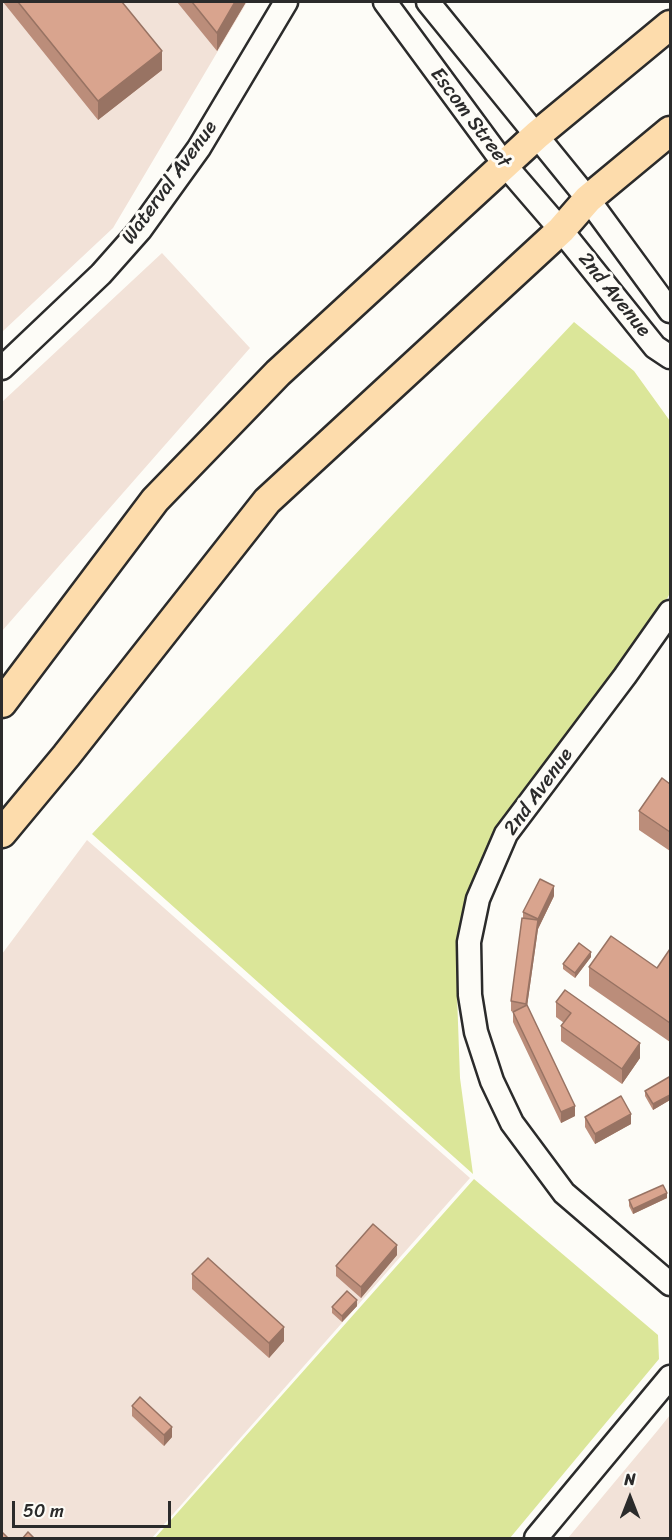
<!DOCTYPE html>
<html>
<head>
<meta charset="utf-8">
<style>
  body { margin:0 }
  #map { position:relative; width:672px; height:1540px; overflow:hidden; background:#fdfcf7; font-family:Sriracha,sans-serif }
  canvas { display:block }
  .frame { position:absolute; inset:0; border:3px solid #2b2b2b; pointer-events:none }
  .north { position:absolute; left:600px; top:1468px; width:60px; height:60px; -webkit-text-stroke:4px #fdfcf7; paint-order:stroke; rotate:0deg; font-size:16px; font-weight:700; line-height:24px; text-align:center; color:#2b2b2b }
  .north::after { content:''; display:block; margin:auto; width:21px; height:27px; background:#2b2b2b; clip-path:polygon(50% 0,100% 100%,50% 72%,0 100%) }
  .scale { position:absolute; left:12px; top:1501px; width:159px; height:27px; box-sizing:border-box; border:3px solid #2b2b2b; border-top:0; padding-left:8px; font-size:18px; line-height:21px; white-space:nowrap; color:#2b2b2b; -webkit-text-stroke:4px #fdfcf7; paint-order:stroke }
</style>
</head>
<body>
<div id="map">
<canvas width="672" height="1540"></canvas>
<div class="frame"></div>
<div class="north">N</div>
<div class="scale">50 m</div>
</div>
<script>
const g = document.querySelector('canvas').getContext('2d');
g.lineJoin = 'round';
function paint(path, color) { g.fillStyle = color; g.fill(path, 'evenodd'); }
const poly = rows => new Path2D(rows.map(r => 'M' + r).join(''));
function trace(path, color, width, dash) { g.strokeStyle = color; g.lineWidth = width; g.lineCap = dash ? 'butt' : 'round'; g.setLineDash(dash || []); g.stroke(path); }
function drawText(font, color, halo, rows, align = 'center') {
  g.font = font + ' Sriracha,sans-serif'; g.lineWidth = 6; g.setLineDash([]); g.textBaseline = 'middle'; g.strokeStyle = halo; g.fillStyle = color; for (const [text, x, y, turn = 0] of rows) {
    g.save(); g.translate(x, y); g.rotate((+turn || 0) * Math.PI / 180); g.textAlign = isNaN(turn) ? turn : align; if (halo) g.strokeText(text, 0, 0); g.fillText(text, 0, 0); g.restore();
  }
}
paint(poly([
  [2,2,247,2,113,228,2,332],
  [162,253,250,348,2,631,2,402],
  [87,840,470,1178,152,1538,2,1538,2,954],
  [670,1415,670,1538,568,1538,658,1430]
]), '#f2e2d8');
paint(poly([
  [574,322,634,371,670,421,670,593,646,639,489,865,467,922,457,995,460,1078,473,1174,92,834],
  [474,1179,658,1335,659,1359,510,1538,155,1538]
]), '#dbe699');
const minor = poly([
  [385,2,505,165,561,230,655,347,670,357],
  [428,2,588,199,670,311],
  [2,368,101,274,140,230,199,148,286,2],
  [670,612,625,676,506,834,478,899,469,942,470,995,476,1032,492,1081,512,1123,564,1193,670,1284],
  [536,1538,670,1377]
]);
const major = poly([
  [2,703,155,500,278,373,537,135,670,25],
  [2,833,66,756,267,501,561,230,588,199,670,131]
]);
trace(minor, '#2b2b2b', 27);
trace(major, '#2b2b2b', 33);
trace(minor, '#fdfcf7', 22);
trace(major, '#fddcac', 28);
paint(poly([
  [3,2,122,2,162,70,98,120],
  [177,2,246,2,217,51],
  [670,784,670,851,639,830,639,811],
  [554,896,538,929,527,1006,575,1116,561,1123,513,1022,513,1012,511,1011,511,1001,523,918,523,912],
  [670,949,670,1042,589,986,589,967,657,968],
  [591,957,575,978,563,969,563,964],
  [556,1002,640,1058,622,1084,561,1041,561,1026,564,1023,556,1017],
  [670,1079,670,1100,653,1110,645,1096,645,1091],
  [585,1117,631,1124,595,1144,585,1127],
  [667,1198,633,1214,629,1206,629,1200],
  [397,1255,361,1298,336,1276,336,1266],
  [192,1274,284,1341,269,1358,192,1289],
  [357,1306,342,1322,332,1313,332,1307],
  [132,1406,172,1437,164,1446,132,1416]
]), '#bb8d7a');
paint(poly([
  [235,2,246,2,217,51,217,33],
  [162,51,162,70,98,120,98,101],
  [554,886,554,896,538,929,526,1014,526,1004,538,919],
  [591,952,591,957,575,978,575,973],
  [640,1043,640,1058,622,1084,622,1069],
  [670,1095,670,1100,653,1110,653,1104],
  [575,1106,575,1116,561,1123,561,1112],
  [631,1114,631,1124,595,1144,595,1134],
  [667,1193,667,1198,633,1214,633,1209],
  [397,1245,397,1255,361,1298,361,1287],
  [357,1300,357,1306,342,1322,342,1316],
  [284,1327,284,1341,269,1358,269,1343],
  [172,1427,172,1437,164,1446,164,1435]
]), '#987363');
const building = poly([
  [18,2,122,2,162,51,98,101,18,2],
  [192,2,235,2,217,33,192,2],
  [662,778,670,784,670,832,639,811,662,778],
  [540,879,554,886,538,919,523,912,540,879],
  [522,918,538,920,526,1004,511,1001,522,918],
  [611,936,657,968,670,949,670,1023,589,967,611,936],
  [579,943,591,952,575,973,563,964,579,943],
  [565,990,640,1043,622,1069,561,1026,571,1013,556,1002,565,990],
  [527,1005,575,1106,561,1112,513,1012,527,1005],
  [669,1077,670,1079,670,1095,653,1104,645,1091,669,1077],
  [621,1096,631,1114,595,1134,585,1117,621,1096],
  [663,1185,667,1193,633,1209,629,1200,663,1185],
  [373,1224,397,1245,361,1287,336,1266,373,1224],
  [208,1258,284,1327,269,1343,192,1274,208,1258],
  [347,1291,357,1300,342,1316,332,1307,347,1291],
  [140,1397,172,1427,164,1435,132,1406,140,1397],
  [2,1532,9,1539,2,1539,2,1532],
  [28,1532,35,1539,22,1539,28,1532]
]);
paint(building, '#d9a48e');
trace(building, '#987363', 1.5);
drawText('20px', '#2b2b2b', '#fdfcf7', [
  ["Escom Street",470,118,53],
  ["Waterval Avenue",170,183,-54],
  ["2nd Avenue",614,295,51],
  ["2nd Avenue",539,792,-54]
]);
</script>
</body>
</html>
